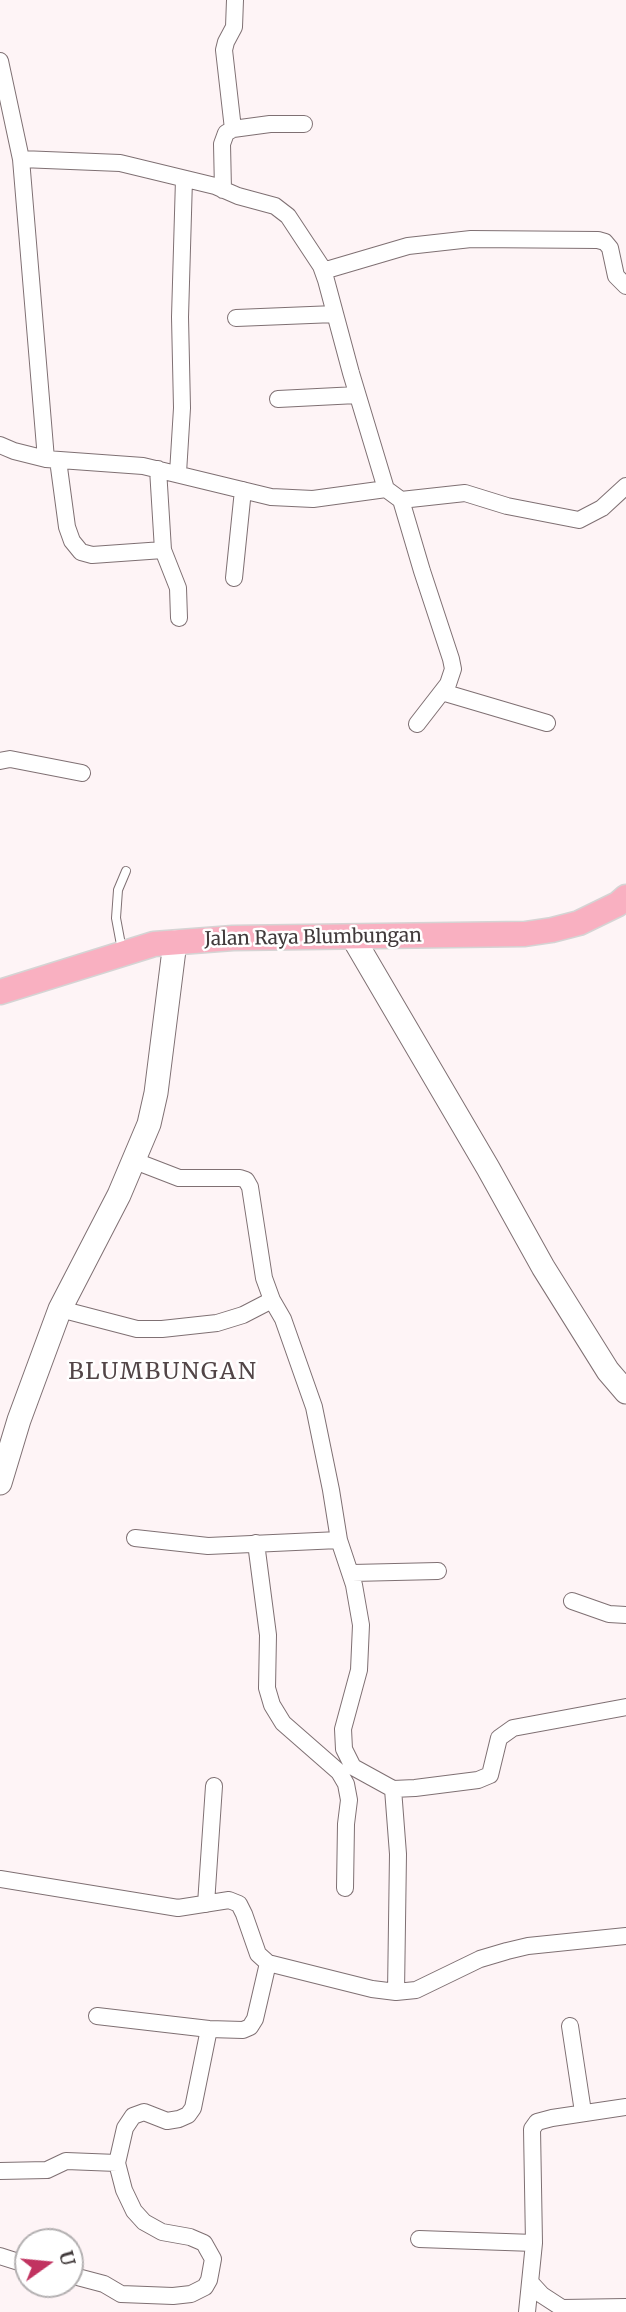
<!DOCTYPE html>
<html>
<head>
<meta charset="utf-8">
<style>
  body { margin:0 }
  #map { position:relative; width:626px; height:2312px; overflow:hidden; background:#fef4f6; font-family:Merriweather,serif }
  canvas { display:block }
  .north { position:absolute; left:14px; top:2228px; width:70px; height:70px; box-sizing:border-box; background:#fff; border:2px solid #b3b0b1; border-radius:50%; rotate:75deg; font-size:19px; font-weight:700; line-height:28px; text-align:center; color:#413a3b }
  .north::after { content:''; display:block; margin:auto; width:24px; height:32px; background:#c13360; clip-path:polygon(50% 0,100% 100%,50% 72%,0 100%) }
</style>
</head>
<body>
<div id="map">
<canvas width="626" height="2312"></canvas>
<div class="north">U</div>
</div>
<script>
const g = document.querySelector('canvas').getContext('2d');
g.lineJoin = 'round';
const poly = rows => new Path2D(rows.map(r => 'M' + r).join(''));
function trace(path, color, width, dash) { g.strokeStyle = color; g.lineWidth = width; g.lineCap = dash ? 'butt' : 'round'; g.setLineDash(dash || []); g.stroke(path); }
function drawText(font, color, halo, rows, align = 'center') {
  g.font = font + ' Merriweather,serif'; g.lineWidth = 5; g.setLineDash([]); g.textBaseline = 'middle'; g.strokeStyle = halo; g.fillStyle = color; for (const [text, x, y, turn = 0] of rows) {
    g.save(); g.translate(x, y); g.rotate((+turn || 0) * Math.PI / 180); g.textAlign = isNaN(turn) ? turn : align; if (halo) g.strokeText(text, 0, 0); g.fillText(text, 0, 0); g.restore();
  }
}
const lane = poly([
  [122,950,116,918,118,890,126,871]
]);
const street = poly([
  [0,61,21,159,46,459],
  [233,129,224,50,226,42,234,27,235,0],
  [21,159,120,163,215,186,238,196,275,206,288,216,321,266,326,280,351,373,386,489,401,500,422,571,451,659,453,669,448,684,417,724],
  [223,190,222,144,226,133,233,129,270,124,304,124],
  [323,271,408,246,471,239,598,240,605,242,610,248,616,276,626,286],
  [236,318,335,314],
  [278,399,357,395],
  [0,445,14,451,46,459,143,466,271,497,313,499,386,489],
  [58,460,67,527,72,541,81,552,92,555,163,550],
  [158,469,163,550,178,588,179,618],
  [178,473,182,408,180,317,184,179],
  [401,500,465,493,507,506,579,520,602,508,626,486],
  [234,578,243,490],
  [442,692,547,723],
  [0,761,10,759,82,773],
  [135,1161,179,1178,240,1178,246,1180,250,1187,264,1278,272,1300,283,1319,314,1407,331,1490,339,1540,354,1585,361,1625,359,1670,343,1729,344,1749,353,1767,393,1789,415,1788,478,1780,490,1775,499,1738,513,1728,626,1707],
  [60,1309,137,1329,162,1329,217,1323,243,1315,272,1300],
  [135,1538,208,1546,339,1540],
  [256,1543,268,1635,267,1688,272,1705,283,1723,339,1772,346,1784,349,1800,346,1824,345,1888],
  [352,1573,438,1571],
  [572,1601,609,1614,626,1615],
  [393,1789,398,1854,396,1992],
  [0,1879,178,1908,229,1900,239,1904,244,1914,258,1954,268,1963,372,1989,396,1992,416,1990,480,1959,507,1951,528,1946,626,1936],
  [206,1904,214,1786],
  [97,2016,209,2029,243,2030,250,2027,255,2019,268,1963],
  [570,2026,583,2112],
  [0,2171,47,2170,66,2161,117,2163,125,2128,133,2116,144,2112,167,2121,179,2119,188,2115,193,2108,209,2029],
  [419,2239,534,2243],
  [0,2256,28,2265],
  [70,2275,104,2284,121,2294,173,2296,191,2294,205,2287,209,2280,213,2259,204,2243,190,2237,162,2232,144,2222,134,2211,124,2190,117,2163],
  [531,2283,542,2295,562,2308,626,2307],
  [527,2312,534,2243,532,2129,537,2122,552,2118,626,2107]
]);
const secondary = poly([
  [352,936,488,1168,543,1267,608,1371,626,1392],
  [0,1483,19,1420,60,1309,119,1195,149,1124,156,1093,175,942]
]);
const primary = poly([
  [0,992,154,944,233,938,525,934,552,930,579,923,618,904,626,897]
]);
trace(lane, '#7f7073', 10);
trace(street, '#7f7073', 18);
trace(secondary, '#7f7073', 25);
trace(primary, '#d5d4d4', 27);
trace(lane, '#fff', 8);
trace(street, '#fff', 16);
trace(secondary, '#fff', 23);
trace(primary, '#f9b0c1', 24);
drawText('19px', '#413a3b', '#fff', [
  ["Jalan Raya Blumbungan",313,938,-1]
]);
g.letterSpacing = '2px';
drawText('23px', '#524547', '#fff', [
  ["BLUMBUNGAN",163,1372]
]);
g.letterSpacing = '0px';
</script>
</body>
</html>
